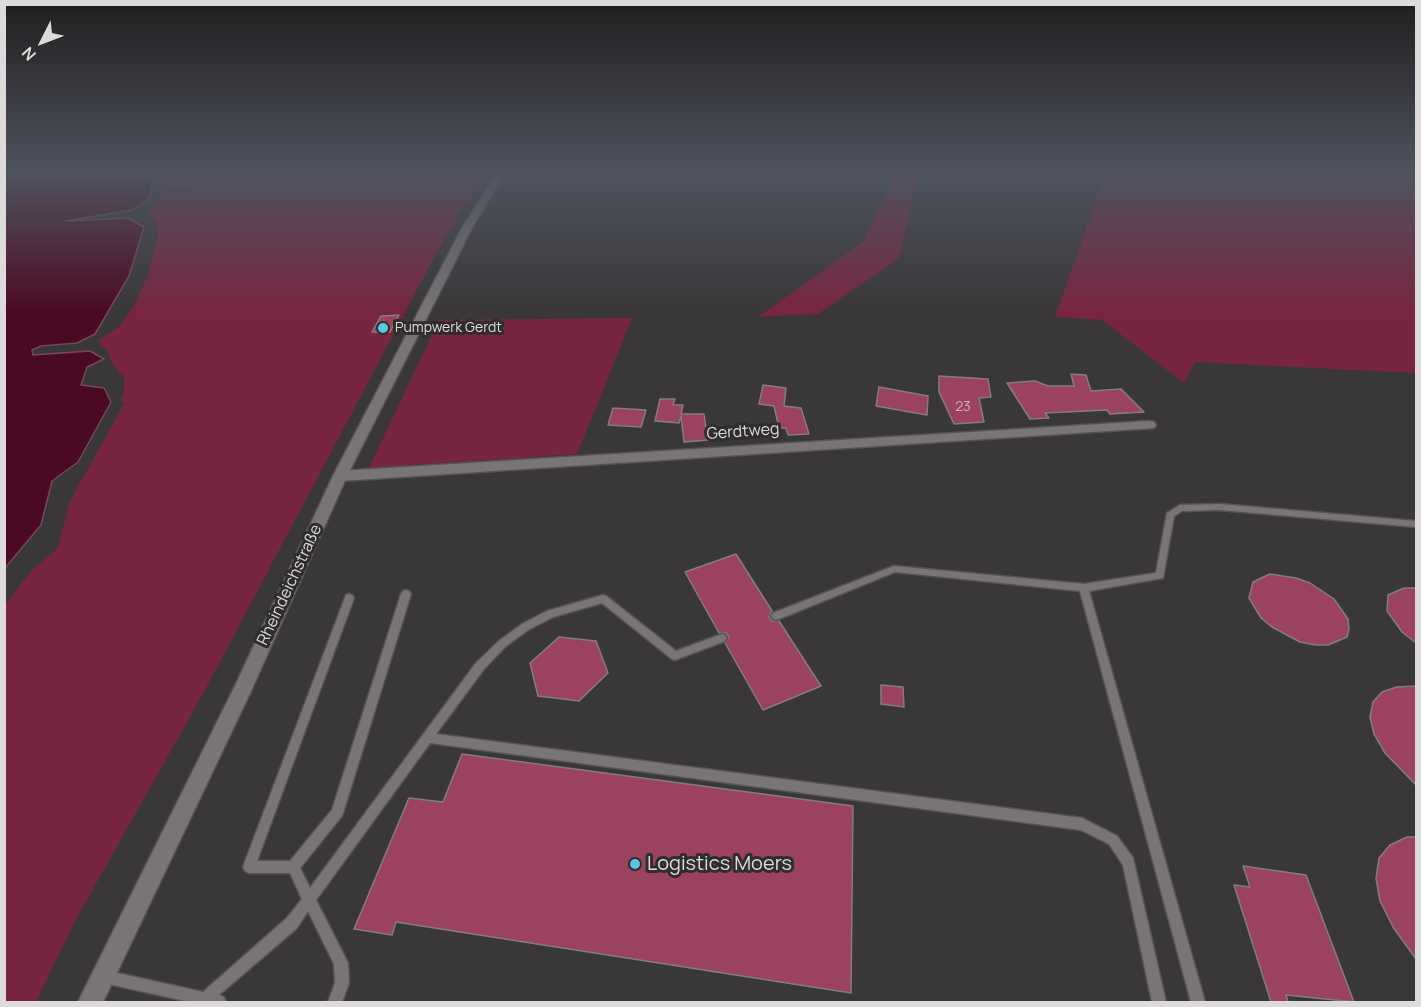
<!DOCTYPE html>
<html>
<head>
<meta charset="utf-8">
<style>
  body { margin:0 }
  #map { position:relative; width:1421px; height:1007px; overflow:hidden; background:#3a3738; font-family:Manrope,sans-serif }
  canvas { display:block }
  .frame { position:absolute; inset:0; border:6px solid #dddadb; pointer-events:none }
  .north { position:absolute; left:12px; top:12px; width:60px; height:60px; -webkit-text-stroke:4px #302d2d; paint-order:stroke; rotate:228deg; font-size:16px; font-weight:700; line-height:24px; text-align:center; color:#dddadb }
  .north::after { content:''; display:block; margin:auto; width:21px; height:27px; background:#dddadb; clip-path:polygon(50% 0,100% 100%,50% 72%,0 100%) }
</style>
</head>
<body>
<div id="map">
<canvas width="1421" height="1007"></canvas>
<div class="frame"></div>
<div class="north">N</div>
</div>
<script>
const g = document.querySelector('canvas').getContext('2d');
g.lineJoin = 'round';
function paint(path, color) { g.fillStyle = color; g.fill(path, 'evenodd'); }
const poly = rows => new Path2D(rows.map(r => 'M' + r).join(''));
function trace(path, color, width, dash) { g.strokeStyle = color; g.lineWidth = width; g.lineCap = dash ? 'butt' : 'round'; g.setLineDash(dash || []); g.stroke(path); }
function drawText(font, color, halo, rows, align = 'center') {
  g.font = font + ' Manrope,sans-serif'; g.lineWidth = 6; g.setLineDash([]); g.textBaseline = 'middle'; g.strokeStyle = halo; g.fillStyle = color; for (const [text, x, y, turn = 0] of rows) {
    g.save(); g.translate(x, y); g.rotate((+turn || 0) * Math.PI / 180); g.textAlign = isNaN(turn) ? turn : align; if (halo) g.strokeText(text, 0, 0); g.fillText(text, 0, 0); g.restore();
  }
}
paint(poly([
  [167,173,483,173,443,241,205,690,74,923,36,1002,5,1002,4,606,32,570,57,549,70,501,124,404,120,400,124,395,124,377,112,364,107,350,97,341,120,326,135,304,148,275,157,241,157,221,149,214,152,207,161,195,195,191,193,188,165,190],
  [896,173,921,173,898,259,818,314,758,317,864,241],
  [1064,173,1416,173,1416,373,1195,362,1184,383,1102,320,1055,317,1103,181],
  [632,318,577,454,369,468,439,320]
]), '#782541');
const water = poly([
  [5,173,155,173,150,198,132,210,66,221,128,218,144,227,129,276,95,334,77,343,41,346,32,350,33,355,90,351,104,359,87,367,81,385,104,388,111,402,78,462,52,481,41,525,5,568,5,173]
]);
paint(water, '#4b0a23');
trace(water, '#77485a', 1.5);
const building = poly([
  [399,315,390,332,372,332,381,316,399,315],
  [1071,374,1086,375,1091,391,1121,389,1144,412,1110,414,1107,410,1045,413,1049,418,1030,419,1007,383,1035,381,1048,386,1074,386,1071,374],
  [939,376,988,379,991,397,979,398,984,422,954,424,939,392,939,376],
  [763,385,786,388,784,406,801,408,809,434,788,435,786,428,779,428,774,406,759,404,763,385],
  [879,387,928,396,927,415,876,406,879,387],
  [660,399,675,399,673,405,683,405,681,414,704,414,708,440,684,442,681,416,679,423,655,421,660,399],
  [613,408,646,410,641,427,608,425,613,408],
  [736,554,772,611,769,617,772,621,779,621,821,686,763,710,725,643,729,637,726,633,719,633,685,572,736,554],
  [1270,574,1296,578,1310,583,1334,599,1348,619,1349,629,1347,637,1328,645,1315,645,1300,642,1272,627,1261,618,1249,598,1253,582,1270,574],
  [1404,588,1416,588,1416,643,1402,632,1387,611,1388,595,1404,588],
  [559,637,596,641,608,673,579,701,538,696,530,663,559,637],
  [881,685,903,687,904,707,881,704,881,685],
  [1416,686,1416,785,1385,753,1374,734,1370,717,1373,702,1382,692,1397,687,1416,686],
  [462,754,853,806,851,993,396,922,392,935,354,929,409,798,443,802,462,754],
  [1407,837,1416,837,1416,959,1393,927,1380,901,1376,878,1379,858,1390,845,1407,837],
  [1243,866,1306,875,1354,1002,1286,995,1288,1002,1271,1002,1234,885,1250,887,1243,866]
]);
paint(building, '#9b435e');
trace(building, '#827e7f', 1.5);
const lane = poly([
  [1220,504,1416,521,1416,527,1220,510,1182,511,1174,516,1163,578,1089,591,1205,1002,1191,1002,1080,591,895,572,779,619,776,620,773,619,771,616,773,613,894,566,1084,584,1156,573,1167,513,1180,505,1220,504],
  [406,590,409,591,411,594,343,813,341,817,300,868,310,888,476,663,499,641,522,624,547,611,603,595,606,596,676,651,722,634,725,635,727,638,725,641,675,660,672,659,602,603,553,617,528,630,505,647,484,669,436,734,1082,818,1117,836,1133,858,1166,1002,1152,1002,1123,865,1109,844,1081,830,430,743,316,900,348,963,349,983,342,1002,328,1002,335,983,334,964,308,911,297,928,219,995,224,997,226,1002,190,1002,99,982,97,977,99,972,104,970,203,992,287,918,302,899,290,873,249,873,245,871,243,867,346,595,349,594,352,595,354,598,257,861,290,861,332,810,401,594,403,591,406,590]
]);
const street = poly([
  [1149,421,1154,422,1156,425,1154,428,340,481,333,476,340,471,1149,421]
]);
const secondary = poly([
  [497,173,505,173,472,228,347,476,251,691,103,1002,78,1002,235,686,333,476,462,228,497,173]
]);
trace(lane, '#565354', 3);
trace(street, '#565354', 3);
trace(secondary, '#565354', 3);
paint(lane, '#797576');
paint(street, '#797576');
paint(secondary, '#797576');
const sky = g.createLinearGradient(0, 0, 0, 314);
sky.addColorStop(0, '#201e1f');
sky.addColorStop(0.55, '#4f535e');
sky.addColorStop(1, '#4f535e00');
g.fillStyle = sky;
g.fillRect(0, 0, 1421, 314);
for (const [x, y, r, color] of [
  [383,328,6,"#56c9e1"],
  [635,864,6,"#56c9e1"]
]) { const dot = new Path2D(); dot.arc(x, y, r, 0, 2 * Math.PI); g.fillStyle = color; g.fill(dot); trace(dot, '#302d2d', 2); }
drawText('14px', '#dddadb', '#302d2d', [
  ["Pumpwerk Gerdt",395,328]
], 'left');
drawText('14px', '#ccb4bc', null, [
  ["23",963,407]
]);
drawText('16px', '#dddadb', '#302d2d', [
  ["Gerdtweg",743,432,-4],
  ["Rheindeichstraße",290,585,-65]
]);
drawText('20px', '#dddadb', '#302d2d', [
  ["Logistics Moers",647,864]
], 'left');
</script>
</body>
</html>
